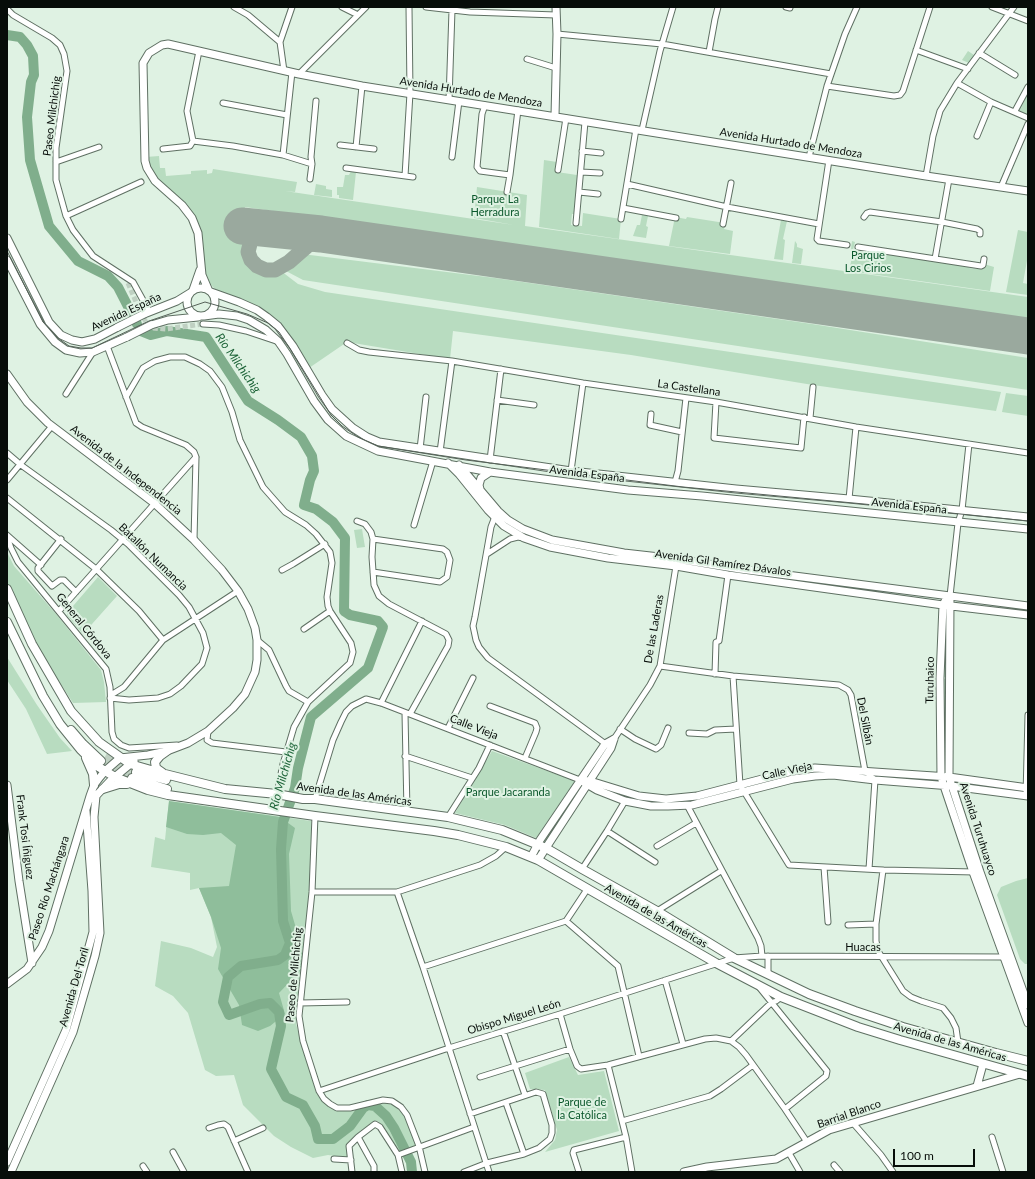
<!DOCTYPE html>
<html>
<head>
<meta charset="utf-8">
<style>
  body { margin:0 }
  #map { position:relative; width:1035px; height:1179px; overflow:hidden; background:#dff2e3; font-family:Lato,sans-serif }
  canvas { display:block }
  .frame { position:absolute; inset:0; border:8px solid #070d09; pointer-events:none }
  .scale { position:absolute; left:893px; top:1149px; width:82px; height:18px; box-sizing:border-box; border:2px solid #070d09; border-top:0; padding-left:5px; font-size:12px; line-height:14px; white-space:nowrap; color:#070d09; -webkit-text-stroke:3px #dff2e3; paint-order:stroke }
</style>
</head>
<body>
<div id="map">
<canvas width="1035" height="1179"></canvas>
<div class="frame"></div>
<div class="scale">100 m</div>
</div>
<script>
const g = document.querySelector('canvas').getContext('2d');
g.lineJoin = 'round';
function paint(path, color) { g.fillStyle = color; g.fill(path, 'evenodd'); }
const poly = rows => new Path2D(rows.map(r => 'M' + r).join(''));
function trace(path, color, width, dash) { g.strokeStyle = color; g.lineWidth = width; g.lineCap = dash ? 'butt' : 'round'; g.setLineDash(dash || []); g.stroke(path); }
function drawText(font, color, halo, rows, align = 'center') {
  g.font = font + ' Lato,sans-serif'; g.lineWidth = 4; g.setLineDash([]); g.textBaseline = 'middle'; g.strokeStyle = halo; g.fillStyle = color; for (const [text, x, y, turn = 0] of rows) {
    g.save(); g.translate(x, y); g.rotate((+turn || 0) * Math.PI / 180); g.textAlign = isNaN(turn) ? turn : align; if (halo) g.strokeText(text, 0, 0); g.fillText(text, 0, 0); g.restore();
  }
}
paint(poly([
  [968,51,974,55,969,63,962,60],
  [1028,90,1028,115,1017,111],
  [159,156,160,168,165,168,166,176,191,174,191,171,207,170,207,174,212,173,213,169,297,182,295,192,285,191,514,225,474,218,477,187,527,195,525,226,1028,297,1028,319,245,207,238,243,243,244,245,254,252,263,256,267,265,271,281,271,298,284,325,292,1001,392,996,411,813,385,631,355,453,331,450,359,347,342,309,368,268,316,252,304,219,293,207,281,197,225,153,175,146,157],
  [544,160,557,162,557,172,577,175,575,214,572,214,571,225,582,226,583,213,621,219,619,239,539,227],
  [351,171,356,172,353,200,339,198,339,195,337,195,337,187,343,187,345,175,349,175],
  [316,184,326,186,326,189,332,190,332,197,314,195],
  [642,215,648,216,646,226,648,227,646,238,633,236,637,225,640,225],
  [675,217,686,219,687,217,725,223,724,229,733,231,730,254,669,246],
  [781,220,787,221,783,239,785,240,783,260,774,259],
  [1018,230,1028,232,1028,255,1023,283,1028,284,1028,295,1006,292],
  [795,241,797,244,797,247,803,249,801,264,792,263],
  [852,241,855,242,853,250,860,252,862,249,968,265,969,268,977,269,978,267,984,264,994,267,990,291,849,271,852,257,850,257],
  [302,254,495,278,812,324,1028,358,1028,390,303,280,286,271,285,269,286,266],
  [1006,393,1028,396,1028,416,1002,412],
  [362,529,365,547,357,548,354,530],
  [7,552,14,566,56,614,101,670,104,682,106,702,73,703,34,642,12,596,7,582],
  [98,577,117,596,84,633,82,633,67,615,67,613],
  [943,602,949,605,948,677,941,677],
  [7,657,37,705,60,738,72,751,47,754,26,709,7,680],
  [941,679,948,679,948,776,942,776],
  [492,751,575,781,536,838,505,825,455,813],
  [580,783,584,786,547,845,542,842],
  [169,801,311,821,312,886,303,946,296,1024,316,1092,322,1101,338,1110,349,1111,384,1102,392,1104,406,1116,417,1147,401,1153,378,1121,372,1122,348,1146,348,1158,328,1155,313,1158,291,1147,274,1136,243,1105,234,1075,216,1076,205,1070,188,1013,173,996,155,986,161,941,191,948,213,957,217,947,211,917,199,888,190,890,190,873,151,867,155,837,165,840],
  [1028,878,1028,964,1025,964,1020,959,997,895,1001,887,1016,881],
  [569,1057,578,1075,604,1071,619,1131,545,1152,555,1140,557,1130,545,1090,530,1089,525,1073]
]), '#b8dcc0');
paint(poly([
  [169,801,280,817,295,828,289,854,291,911,302,949,301,970,279,993,285,1014,270,1026,258,1031,242,1025,239,1005,218,969,221,948,211,917,199,888,229,886,236,845,221,833,203,835,187,834,166,827]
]), '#8fbe9b');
trace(poly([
  [7,35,20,37,27,45,33,56,34,75,31,82,27,117,30,160,49,226,78,261,108,276,118,287,137,324],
  [141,331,151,335,167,331,206,337,248,401,278,420,301,437,312,456,314,471,310,480,304,505,316,509,333,522,345,538,344,611,350,615,378,621,383,627,368,668,311,717,298,768,295,788,283,822,281,849,283,921,290,943,285,955,278,960,241,966,228,977,223,1002,229,1015,260,1004,270,1003,279,1012,281,1026,271,1069,286,1097,303,1105,315,1126,318,1139,333,1139,350,1126,363,1108,368,1105,375,1106,386,1116,394,1128,411,1162,412,1172]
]), '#80ae8c', 10);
trace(poly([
  [254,228,248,252,251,260,257,266,266,270,275,270,289,262,321,234]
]), '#9aa99e', 15);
trace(poly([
  [242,226,321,234,1028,336]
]), '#9aa99e', 37);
trace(poly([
  [128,283,139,309,147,324,152,328,166,329,203,324]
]), '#bfd0c2', 5, [5, 2.5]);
trace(poly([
  [106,755,136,772],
  [101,761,116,770,132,778]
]), '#bfd0c2', 8, [8, 4]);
const street = poly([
  [234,7,248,15,280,42],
  [342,7,358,15],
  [426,7,470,12,556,15],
  [786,7,790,8],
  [992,7,1028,21],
  [7,9,13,15,52,38,60,45,64,54,67,71,56,148,56,180,66,216,73,230,93,256,133,282,149,311],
  [557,34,662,44,831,74],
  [916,50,968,69],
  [709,52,715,19,718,7],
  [979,53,1015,75],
  [527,59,556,68],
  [284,71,280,42,292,7],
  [299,74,366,7],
  [957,83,991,102,1028,118],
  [827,86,894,96,900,95,903,91,930,7],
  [449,100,452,10],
  [223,103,287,115],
  [485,105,482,114,477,167,480,171,510,175,518,110],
  [1015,111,1028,87],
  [642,130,660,51,673,7],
  [977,136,991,102],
  [193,141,233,146,283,155,292,72],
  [193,141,187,111,199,51],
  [340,145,374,149],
  [356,147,362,86],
  [163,149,190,146,193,141],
  [582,151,601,153],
  [283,155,312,164,310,179],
  [452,157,459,101],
  [809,157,827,86,845,34,857,7],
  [829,160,817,239,819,241,847,245],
  [56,162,99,147],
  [312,164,311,157,316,101],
  [346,168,413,177],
  [558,170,566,118],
  [581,172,600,173],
  [405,176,410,93,409,7],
  [926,176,933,136,940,111,957,83,1014,7],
  [627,184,727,207,819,224],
  [1001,187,1028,124],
  [507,192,510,175],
  [579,192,598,194],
  [623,208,676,218],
  [66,216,141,182],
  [864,217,867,213,870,212,942,222,977,229,980,231,980,234],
  [621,219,636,129],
  [576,223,585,122],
  [723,224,731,183],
  [858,247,981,266,983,265,984,259],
  [935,259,949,179],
  [203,324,219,325,246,331,276,341],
  [347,343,359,350,369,352,452,361,583,383,716,402,856,427,1028,453],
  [107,346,136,423,142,427,186,445,194,452,196,457,194,540],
  [66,394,93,352],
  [126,397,143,368,155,361,170,357,185,357,200,364,210,371,222,387,232,412,240,440,263,487,285,512,306,525,316,534,330,552,332,563,327,597,328,606,330,611,351,643,353,652,350,663,308,702,294,727,283,764,277,794],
  [497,400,534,405],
  [716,402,714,438,801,448,804,417],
  [651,414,650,425,682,432],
  [810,418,813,387],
  [420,449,426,397],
  [440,452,452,361],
  [7,453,21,465,111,530,128,544,179,595,189,607,203,633,207,648,202,664,181,686,170,694,158,698,129,700,110,698],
  [490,460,501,369],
  [571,471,583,383],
  [7,480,52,426],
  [675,482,678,471,686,398],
  [7,498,96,569,139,611,163,640],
  [849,499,856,427],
  [496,514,491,527,475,617,473,626,476,640,479,647,488,658,607,745],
  [357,521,365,524,371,532,373,539,372,557,374,585,379,596,389,604,446,634,449,640,448,646,410,714],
  [414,525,433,461],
  [7,535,41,565],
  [7,537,11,548,18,562,106,669,110,687,112,732,114,739,121,745,129,748,177,745],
  [61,539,38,568,38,571,52,586,60,580,64,580,76,592],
  [487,554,510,539,518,537,523,538],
  [282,570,293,564,325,544],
  [373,572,440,582,447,577,450,560,447,552,443,549,373,539],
  [950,596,958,523,962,510,969,444],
  [59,611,196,457],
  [304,629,330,611],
  [257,640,269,650,286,686,289,691,308,702],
  [660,666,733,676,839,685,848,690,851,695,865,771,875,780,869,869],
  [715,674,716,642,719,641,728,575],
  [733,676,740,785,789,865,883,870,975,872],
  [111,695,124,687,163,640,238,591],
  [381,703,422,621],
  [490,706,535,723,537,728,536,732,525,758],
  [405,713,407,812],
  [448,728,473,678],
  [620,729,635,739,656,749,661,745,668,728],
  [208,731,207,740,212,743,286,752],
  [689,733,707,734,715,730,736,729],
  [614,739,650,685,660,666,676,566],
  [405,756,472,778],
  [1026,796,1028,715],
  [315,799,333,740,341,722,346,712,352,706,366,699,381,703,580,780],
  [687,805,758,938,761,946,762,956],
  [315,816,312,892,299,1016,303,1041,319,1091,324,1099,330,1104,337,1108,350,1108,383,1100,392,1101,401,1107,407,1115,419,1146,425,1172],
  [448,817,479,768,490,745],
  [607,831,655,862],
  [657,846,696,823],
  [824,867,828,922],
  [582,869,607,831,625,801],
  [883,870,876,924,876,941,878,951,903,991,911,997,921,1001,943,1008,951,1018,956,1028,958,1042],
  [312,892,397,892,480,865,496,856,506,847],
  [397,892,423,967,489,1172],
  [657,911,721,871],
  [566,921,618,966,639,1056],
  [848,925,876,924],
  [423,967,566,921,588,888],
  [768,974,768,956],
  [665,980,683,1044],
  [759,987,827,1071,826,1076,785,1109],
  [300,1003,347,1002],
  [560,1014,570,1049,577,1066,581,1069,608,1065,705,1039,716,1038,731,1041,739,1047,746,1055,785,1109,807,1142],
  [503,1031,525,1095],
  [731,1041,771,1003,776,1001,781,997],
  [608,1065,626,1137,632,1172],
  [480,1077,570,1049],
  [319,1091,449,1048,560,1014,734,958,762,956,1007,957],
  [506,1103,524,1154],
  [622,1121,710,1096,721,1089,753,1065],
  [853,1123,881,1155,893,1172],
  [209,1128,218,1125,224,1124,228,1127,248,1172],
  [358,1137,374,1166,374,1172],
  [992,1137,1003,1172],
  [234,1141,263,1128],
  [173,1152,184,1172],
  [789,1153,800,1172],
  [398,1155,474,1127],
  [334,1159,351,1160],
  [834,1165,840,1172],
  [143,1166,147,1172],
  [352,1172,349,1146,358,1137,375,1124,380,1127,398,1155,402,1172],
  [464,1172,487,1163,524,1154,539,1148,550,1139,552,1133,552,1125,543,1094,536,1092,470,1114],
  [579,1172,573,1153,574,1150,626,1137]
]);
const secondary = poly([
  [555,116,557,34,556,7],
  [7,238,49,322,61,335,72,340,82,342,95,339,118,327],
  [7,260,40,324,55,342,66,350,80,353,93,352,127,337],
  '187 302a14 14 0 1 1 28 0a14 14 0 1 1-28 0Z',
  [208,289,202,275,198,233,192,218,182,205,155,181,147,168,145,161,143,63,149,53,162,45,168,44,299,74,362,86,926,176,1028,191],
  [193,290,200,270],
  [211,292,239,302,257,310,267,317,278,326,293,346,322,395,332,409,353,428,367,437,379,442,571,471,736,489,849,499,1028,517],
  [144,314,177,301,190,293],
  [204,316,219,314,237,316,249,320,266,330,278,341,287,354,314,401,328,420,346,436,378,451,490,472,628,490,702,496,1028,529],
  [151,325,168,320,198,317],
  [7,374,27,402,48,423,154,503,194,540,222,570,238,591,248,609,255,628,257,640,257,660,255,672,245,694,233,708,208,731,188,743,167,751,148,755,120,758,105,771,100,777,94,785,90,796,49,931,42,947,27,969,7,984],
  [448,463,459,474,488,510,504,526,524,538,550,547,608,558,676,566,728,575,943,605,1028,615],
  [459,465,498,511,508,520,523,529,552,540,624,553,677,559,740,569,1028,606],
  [480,489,479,485,481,478,490,472],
  [950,600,949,777,980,872,1028,1005],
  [945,601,943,605,940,678,941,777,973,872,1028,1023],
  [580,780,597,790,625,801,651,806,668,806,692,805,793,779,815,776,833,775,875,780,951,786,1028,796],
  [582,780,590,781,639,796,666,799,697,796,789,772,815,768,949,777,1028,788],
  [7,785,19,881,32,963],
  [93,799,110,781,134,761],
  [531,857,540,840,605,744,614,739],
  [538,860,611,748,614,739],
  [977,1086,983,1064],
  [7,1162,66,1030,90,943,93,932,92,891,86,811],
  [11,1172,73,1032,95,956,100,933,94,817,96,796],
  [684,1172,707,1167,776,1159,829,1130,1020,1074]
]);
const primary = poly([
  [7,589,32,644,71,711,99,742,130,764,165,774,225,789,277,794,303,799,315,799,448,817,502,830,546,848,582,869,657,911,734,958,809,994,855,1011,903,1027,996,1053,1028,1061],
  [7,622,43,696,60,724,81,750,97,766,115,777,148,790,168,795,315,816,434,831,458,835,506,847,538,860,716,963,781,997,858,1027,900,1040,1028,1076],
  [71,730,83,744,101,761],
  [86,758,93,774,94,785],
  [136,772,166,780],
  [163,773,156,768,155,762,160,756,167,751],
  [132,778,167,789],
  [103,789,119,784,127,784]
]);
trace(street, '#5f7063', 7);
trace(secondary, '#5f7063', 9);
trace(primary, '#5f7063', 10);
trace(street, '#fff', 5);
trace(secondary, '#fff', 7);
trace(primary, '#fff', 8);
trace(poly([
  [7,251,43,322,58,338,69,346,81,348,92,348,149,321,205,302,247,314,268,323,279,332,291,350,331,415,342,426,358,437,378,446,466,460,683,487,864,504,1028,521]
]), '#556058', 1);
const secondaryBridge = poly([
  [118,327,144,314],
  [127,337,151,325]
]);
trace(secondaryBridge, '#5f7063', 9, []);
trace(secondaryBridge, '#fff', 7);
drawText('11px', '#070d09', '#dff2e3', [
  ["Avenida Hurtado de Mendoza",471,92,9],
  ["Paseo Milchichig",52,116,-83],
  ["Avenida Hurtado de Mendoza",791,143,9],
  ["Avenida España",126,312,-25],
  ["La Castellana",689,388,8],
  ["Avenida de la Independencia",126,470,38],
  ["Avenida España",587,474,7],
  ["Avenida España",909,506,6],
  ["Batallón Numancia",153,557,44],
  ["Avenida Gil Ramírez Dávalos",723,563,8],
  ["General Córdova",84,626,51],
  ["De las Laderas",654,629,-80],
  ["Turuhaico",930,680,-89],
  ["Del Silbán",865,721,79],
  ["Calle Vieja",474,727,21],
  ["Calle Vieja",787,771,-12],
  ["Avenida de las Américas",354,794,8],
  ["Avenida Turuhuayco",978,829,72],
  ["Frank Tosi Íñiguez",25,837,83],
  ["Paseo Río Machángara",49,888,-72],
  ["Avenida de las Américas",656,916,30],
  ["Huacas",863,947],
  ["Paseo de Milchichig",294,975,-85],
  ["Avenida Del Toril",74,987,-74],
  ["Obispo Miguel León",514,1017,-17],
  ["Avenida de las Américas",950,1042,16],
  ["Barrial Blanco",849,1114,-19]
]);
drawText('11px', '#0b582c', '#dff2e3', [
  ["Parque La",495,199],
  ["Herradura",495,212],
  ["Parque",868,255],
  ["Los Cirios",868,268],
  ["Parque Jacaranda",508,792],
  ["Parque de",582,1102],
  ["la Católica",582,1115]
]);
drawText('italic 12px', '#1d6438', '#dff2e3', [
  ["Río Milchichig",238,363,55],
  ["Río Milchichig",283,776,-74]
]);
</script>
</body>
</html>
